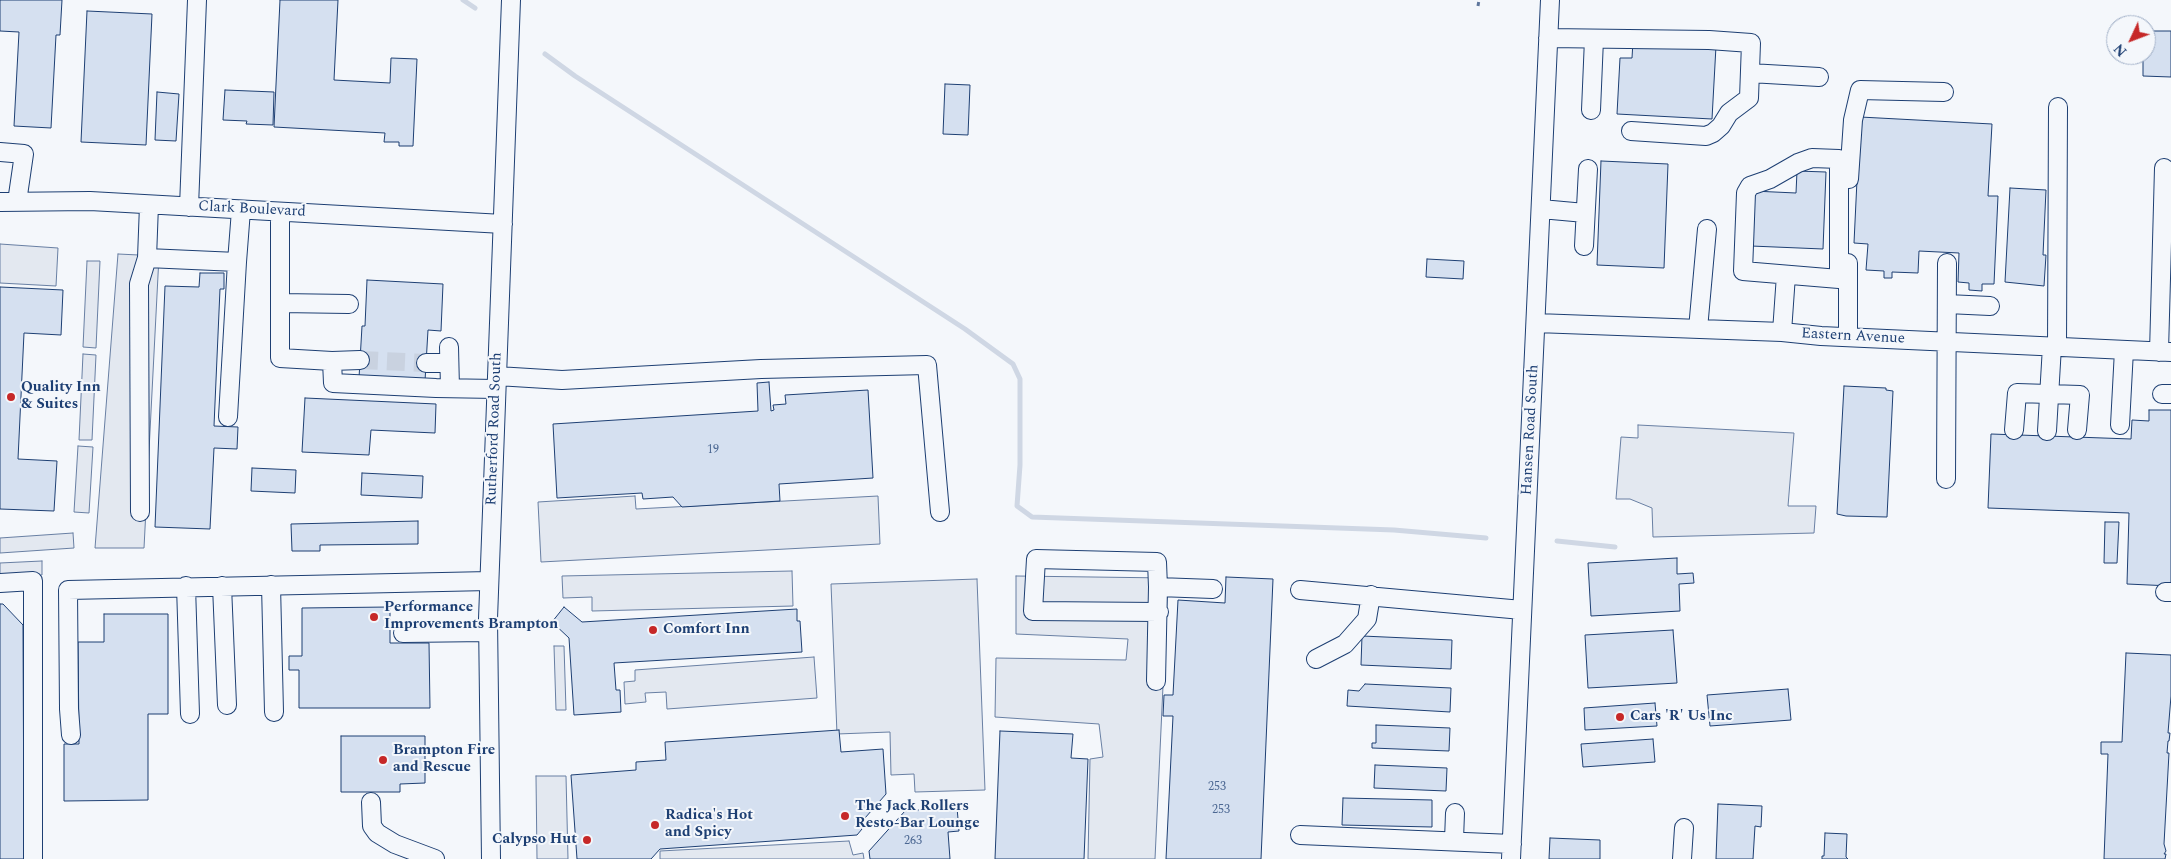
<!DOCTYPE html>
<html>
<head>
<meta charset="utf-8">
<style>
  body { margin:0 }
  #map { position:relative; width:2171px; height:859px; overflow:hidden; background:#f4f7fb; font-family:Spectral,serif }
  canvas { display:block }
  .north { position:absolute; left:2106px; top:15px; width:50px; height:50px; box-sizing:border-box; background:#f4f7fb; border:1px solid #9eadc5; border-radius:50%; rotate:227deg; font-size:14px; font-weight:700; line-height:20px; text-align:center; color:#1d3f73 }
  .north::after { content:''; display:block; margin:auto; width:18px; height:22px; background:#c62828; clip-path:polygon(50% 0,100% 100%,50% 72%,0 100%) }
</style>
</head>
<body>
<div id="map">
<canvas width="2171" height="859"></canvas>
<div class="north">N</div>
</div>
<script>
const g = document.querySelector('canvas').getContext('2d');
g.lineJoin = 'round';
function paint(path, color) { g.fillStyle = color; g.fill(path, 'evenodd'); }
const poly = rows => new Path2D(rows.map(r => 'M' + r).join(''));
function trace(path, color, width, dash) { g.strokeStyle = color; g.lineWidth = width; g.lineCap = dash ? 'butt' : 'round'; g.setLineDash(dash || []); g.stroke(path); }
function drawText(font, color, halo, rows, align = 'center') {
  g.font = font + ' Spectral,serif'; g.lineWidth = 4; g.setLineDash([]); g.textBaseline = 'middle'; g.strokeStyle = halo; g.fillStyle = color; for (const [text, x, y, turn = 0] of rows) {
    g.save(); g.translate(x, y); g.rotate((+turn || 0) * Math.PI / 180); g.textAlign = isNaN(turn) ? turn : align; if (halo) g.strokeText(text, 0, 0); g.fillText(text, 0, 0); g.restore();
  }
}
const parking = poly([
  [0,244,58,248,56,286,0,283,0,244],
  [118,254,159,256,144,548,95,548,118,254],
  [87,261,100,261,96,348,83,347,87,261],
  [83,354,96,355,92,440,79,440,83,354],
  [1638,425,1794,433,1788,506,1816,506,1814,533,1653,537,1652,508,1630,499,1616,499,1621,437,1638,438,1638,425],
  [78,446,93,447,89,513,74,512,78,446],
  [635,496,636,509,878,496,880,544,541,562,538,502,635,496],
  [73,533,74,548,0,553,0,538,73,533],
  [42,561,42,575,0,577,0,563,42,561],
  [792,571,793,606,592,611,592,597,563,598,562,576,792,571],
  [1016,576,1168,578,1155,859,1088,859,1090,759,1103,757,1099,724,995,717,996,658,1126,660,1128,639,1016,634,1016,576],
  [977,579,985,790,915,792,914,774,891,775,890,732,837,734,831,584,977,579],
  [554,646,564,646,566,710,556,710,554,646],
  [814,657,817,698,667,709,666,692,645,693,646,702,625,704,624,682,635,681,635,670,814,657],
  [536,776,566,776,568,859,537,859,536,776],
  [849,841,853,855,863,853,864,859,660,859,660,851,849,841]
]);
paint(parking, '#e3e8f0');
trace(parking, '#687fa3', 1);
trace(poly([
  [463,0,475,8],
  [545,54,575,76,965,329,1013,364,1020,379,1020,465,1017,506,1032,517,1394,530,1486,538],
  [1557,541,1615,547]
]), '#cfd7e4', 5);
const building = poly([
  [0,0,62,0,60,35,56,35,51,128,14,126,19,32,0,31,0,0],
  [280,0,338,0,334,80,390,83,391,58,417,59,413,146,399,146,399,142,384,142,385,133,274,127,280,0],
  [87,11,152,14,146,145,81,142,87,11],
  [2146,31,2171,31,2171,77,2143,76,2143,55,2146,55,2146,31],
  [1633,41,1716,46,1712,119,1617,114,1620,58,1632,58,1633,41],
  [945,84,970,85,968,135,943,134,945,84],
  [225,90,274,92,273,125,246,124,247,121,223,120,225,90],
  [157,92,179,94,176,141,155,140,157,92],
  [1860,117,1992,124,1988,196,1998,196,1994,284,1982,284,1982,291,1969,290,1969,283,1958,282,1959,253,1919,251,1918,273,1892,272,1892,278,1884,278,1884,271,1866,270,1868,244,1854,243,1860,117],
  [1601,161,1668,164,1664,268,1597,265,1601,161],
  [1797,171,1826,172,1823,249,1751,246,1753,191,1796,193,1797,171],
  [2010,188,2046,190,2043,255,2046,255,2044,286,2005,282,2010,188],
  [1427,259,1464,261,1463,279,1426,277,1427,259],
  [200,273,224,273,224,289,220,289,214,426,238,427,237,449,214,448,210,529,155,527,165,286,199,287,200,273],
  [367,280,443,284,441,331,428,330,425,381,359,378,362,326,365,326,367,280],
  [0,287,63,290,61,335,24,333,18,459,57,461,54,511,0,509,0,287],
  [769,382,771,411,774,410,773,405,786,404,785,395,868,390,873,478,779,484,780,501,682,507,673,497,643,499,642,493,557,498,553,424,758,411,757,383,769,382],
  [1844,386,1886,388,1886,390,1893,391,1887,517,1846,516,1837,514,1844,386],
  [305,398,436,404,435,433,371,430,369,455,302,452,305,398],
  [2149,410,2171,410,2171,586,2127,584,2129,513,1988,508,1991,434,2131,439,2132,420,2149,421,2149,410],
  [252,468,296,470,295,493,251,491,252,468],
  [362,473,423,476,422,498,361,495,362,473],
  [418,521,418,544,320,545,320,551,292,551,291,524,418,521],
  [2105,522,2119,522,2117,563,2104,563,2105,522],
  [1677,558,1677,574,1693,573,1694,583,1679,584,1680,611,1591,616,1588,563,1677,558],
  [1226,577,1273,579,1261,859,1166,859,1173,716,1163,716,1164,695,1173,695,1178,600,1225,603,1226,577],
  [0,604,3,604,23,625,24,859,0,859,0,604],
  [390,607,390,643,429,643,430,708,299,708,299,670,289,670,289,656,302,656,302,608,390,607],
  [564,607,582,622,797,609,797,621,800,621,802,652,614,663,616,690,620,690,621,712,574,715,569,638,552,622,564,607],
  [104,614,168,614,168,714,148,714,148,800,64,801,64,744,79,744,78,642,104,642,104,614],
  [1673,630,1677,683,1588,688,1585,635,1673,630],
  [1362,636,1452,640,1451,669,1361,665,1362,636],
  [2126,653,2171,655,2171,696,2168,733,2170,733,2169,741,2168,741,2167,753,2169,753,2164,844,2166,851,2164,854,2166,854,2165,859,2104,859,2108,754,2101,754,2101,742,2122,742,2126,653],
  [1365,684,1451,688,1450,712,1347,706,1348,690,1359,691,1365,684],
  [1788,689,1791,720,1710,726,1707,695,1788,689],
  [1655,703,1657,726,1585,730,1584,708,1655,703],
  [1376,725,1450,728,1449,751,1372,748,1372,743,1376,743,1376,725],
  [839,730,841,752,883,749,886,794,858,826,862,829,857,835,660,849,651,859,577,859,571,775,636,770,636,762,666,760,665,742,839,730],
  [1000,731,1073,734,1071,758,1088,759,1084,859,995,859,1000,731],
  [341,736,425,736,425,783,400,784,400,792,341,792,341,736],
  [1653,739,1655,762,1583,767,1581,744,1653,739],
  [1375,765,1447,768,1446,791,1374,788,1375,765],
  [1343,798,1432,800,1432,827,1342,825,1343,798],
  [1718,804,1762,806,1761,827,1755,826,1753,859,1716,859,1718,804],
  [957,807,959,831,948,832,950,859,870,859,869,851,905,811,957,807],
  [1825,833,1847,834,1846,857,1848,859,1822,859,1822,856,1824,856,1825,833],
  [1550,838,1600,840,1600,859,1549,859,1550,838]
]);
paint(building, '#d5e0f0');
trace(building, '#1d3f73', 1);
trace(poly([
  [360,360,426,363]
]), '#c9d2e0', 18, [18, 9]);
const minor = poly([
  [1548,38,1709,40,1751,43,1749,98,1729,113,1721,126,1713,133,1706,136,1631,131],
  [1750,73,1819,77],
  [1591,110,1594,39],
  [0,152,24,154,17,202],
  [1812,158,1839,159,1839,279,1743,271,1746,193,1750,186,1770,179,1798,163,1812,158],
  [1849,179,1853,120,1860,90,1944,92],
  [0,202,90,201,503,224],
  [149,205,147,258,237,262,241,210],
  [189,207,197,0],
  [1541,209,1585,213],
  [280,213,280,358,332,361,333,383,436,388,496,389],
  [1584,246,1588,169],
  [280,303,349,304],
  [1947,304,1990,306],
  [1536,323,1782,332,1821,336,2171,352],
  [1698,329,1707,229],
  [1782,332,1786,275],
  [1848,337,1848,263],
  [449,347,450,388],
  [2057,347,2058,107],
  [2159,352,2164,168],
  [332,361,360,360],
  [426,363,449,363],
  [497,376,562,380,761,369,927,365,940,512],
  [2162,394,2171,394],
  [228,417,237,262],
  [2120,425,2124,350],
  [2014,430,2017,393,2080,395,2077,430],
  [2047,431,2052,346],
  [1946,479,1947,263],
  [140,512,139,284,147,258],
  [0,583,33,581,33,859],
  [271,585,274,712],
  [186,586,190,714],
  [222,586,227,705],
  [1158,587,1157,562,1036,559,1033,611,1159,612],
  [1300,590,1522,610],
  [2165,592,2171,592],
  [403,633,488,632],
  [1316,659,1345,644,1367,619,1371,595],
  [1156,681,1158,587,1213,589],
  [71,735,69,709,68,590,489,581],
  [371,802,372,826,377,833,395,844,435,859],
  [1300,835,1512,844],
  [1454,840,1455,813],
  [491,859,488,619,511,0],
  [1511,859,1550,0],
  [1682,859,1684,828]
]);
trace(minor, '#1d3f73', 20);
trace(poly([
  [1478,6,1479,0]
]), '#5e769c', 3, [4, 2.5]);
trace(minor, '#f4f7fb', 18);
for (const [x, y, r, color] of [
  [11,397,5,"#c62828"],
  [374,617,5,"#c62828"],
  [653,630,5,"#c62828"],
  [1620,717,5,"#c62828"],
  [383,760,5,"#c62828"],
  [845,816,5,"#c62828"],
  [655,825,5,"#c62828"],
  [587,840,5,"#c62828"]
]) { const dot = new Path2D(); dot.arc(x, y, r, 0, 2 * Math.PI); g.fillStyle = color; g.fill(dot); trace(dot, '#f4f7fb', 2); }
drawText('12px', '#4b6792', null, [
  ["19",713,451],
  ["253",1217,788],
  ["253",1221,811],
  ["263",913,842]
]);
drawText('15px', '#1d3f73', '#f4f7fb', [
  ["Clark Boulevard",252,210,3],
  ["Eastern Avenue",1853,337,3],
  ["Rutherford Road South",495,429,-88],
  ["Hansen Road South",1531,430,-87]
]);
drawText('bold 15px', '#1d3f73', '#f4f7fb', [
  ["Quality Inn",21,388],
  ["& Suites",21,405],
  ["Performance",384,608],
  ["Improvements Brampton",384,625],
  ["Comfort Inn",663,630],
  ["Cars 'R' Us Inc",1630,717],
  ["Brampton Fire",393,751],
  ["and Rescue",393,768],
  ["The Jack Rollers",855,807],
  ["Resto-Bar Lounge",855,824],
  ["Radica's Hot",665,816],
  ["and Spicy",665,833],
  ["Calypso Hut",577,840,"right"]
], 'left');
</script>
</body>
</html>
